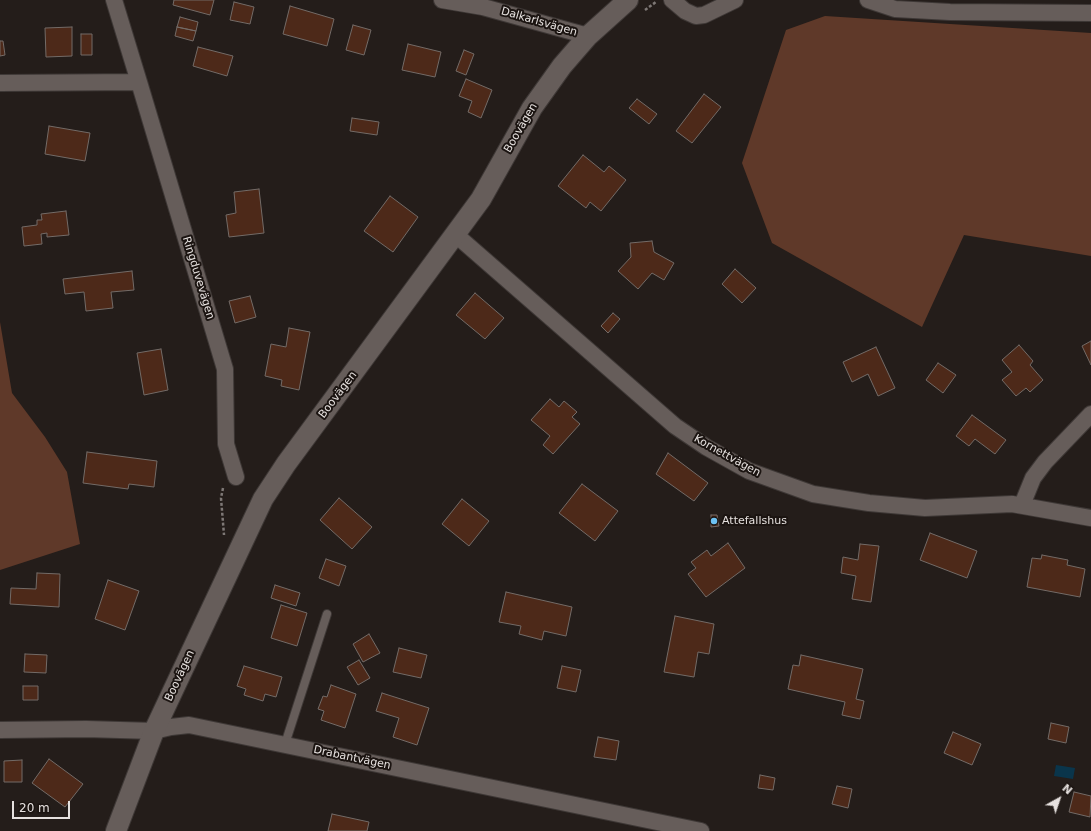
<!DOCTYPE html>
<html>
<head>
<meta charset="utf-8">
<style>
  body { margin:0 }
  #map { position:relative; width:1091px; height:831px; overflow:hidden; background:#241d1a; font-family:"DejaVu Sans",sans-serif }
  canvas { display:block }
  .north { position:absolute; left:1039px; top:779px; width:40px; height:40px; -webkit-text-stroke:3px #1b1411; paint-order:stroke; rotate:40deg; font-size:11px; font-weight:700; line-height:16px; text-align:center; color:#e6e1df }
  .north::after { content:''; display:block; margin:auto; width:14px; height:18px; background:#e6e1df; clip-path:polygon(50% 0,100% 100%,50% 72%,0 100%) }
  .scale { position:absolute; left:12px; top:801px; width:58px; height:18px; box-sizing:border-box; border:2px solid #e6e1df; border-top:0; padding-left:5px; font-size:12px; line-height:14px; white-space:nowrap; color:#e6e1df; -webkit-text-stroke:3px #1b1411; paint-order:stroke }
</style>
</head>
<body>
<div id="map">
<canvas width="1091" height="831"></canvas>
<div class="north">N</div>
<div class="scale">20 m</div>
</div>
<script>
const g = document.querySelector('canvas').getContext('2d');
g.lineJoin = 'round';
function paint(path, color) { g.fillStyle = color; g.fill(path, 'evenodd'); }
const poly = rows => new Path2D(rows.map(r => 'M' + r).join(''));
function trace(path, color, width, dash) { g.strokeStyle = color; g.lineWidth = width; g.lineCap = dash ? 'butt' : 'round'; g.setLineDash(dash || []); g.stroke(path); }
function drawText(font, color, halo, rows, align = 'center') {
  g.font = font + ' "DejaVu Sans",sans-serif'; g.lineWidth = 4; g.setLineDash([]); g.textBaseline = 'middle'; g.strokeStyle = halo; g.fillStyle = color; for (const [text, x, y, turn = 0] of rows) {
    g.save(); g.translate(x, y); g.rotate((+turn || 0) * Math.PI / 180); g.textAlign = isNaN(turn) ? turn : align; if (halo) g.strokeText(text, 0, 0); g.fillText(text, 0, 0); g.restore();
  }
}
paint(poly([
  [825,16,1091,33,1091,256,964,235,922,327,772,243,742,163,786,30],
  [0,322,12,393,45,437,67,472,80,544,0,570]
]), '#5f3929');
paint(poly([
  [1056,765,1075,768,1073,779,1054,776]
]), '#0a354b');
const building = poly([
  [174,0,214,0,210,15,173,5,174,0],
  [234,2,254,7,250,24,230,20,234,2],
  [290,6,334,19,327,46,283,34,290,6],
  [180,17,198,22,196,31,177,27,180,17],
  [353,25,371,30,364,55,346,50,353,25],
  [72,27,72,56,46,57,45,28,72,27],
  [177,27,196,31,193,41,175,36,177,27],
  [81,34,92,34,92,55,81,55,81,34],
  [0,41,3,41,5,55,0,56,0,41],
  [408,44,441,52,435,77,402,70,408,44],
  [198,47,233,56,227,76,193,66,198,47],
  [464,50,474,54,466,75,456,71,464,50],
  [466,79,492,90,481,118,468,112,472,101,459,96,466,79],
  [704,94,721,107,692,143,676,131,704,94],
  [637,99,657,114,649,124,629,108,637,99],
  [352,118,379,122,377,135,350,131,352,118],
  [49,126,90,133,85,161,45,154,49,126],
  [583,155,604,172,609,166,626,180,601,211,590,202,586,208,558,186,583,155],
  [259,189,264,233,229,237,226,215,236,213,234,192,259,189],
  [390,196,418,217,393,252,364,231,390,196],
  [66,211,69,235,47,237,47,233,41,234,42,244,24,246,22,227,37,225,37,220,42,220,41,214,66,211],
  [652,241,654,252,674,263,664,280,652,273,638,289,618,271,631,257,630,243,652,241],
  [735,269,756,288,742,303,722,284,735,269],
  [132,271,134,290,111,292,113,308,86,311,84,292,65,294,63,279,132,271],
  [475,293,504,318,485,339,456,315,475,293],
  [250,296,256,317,235,323,229,301,250,296],
  [613,313,620,319,608,333,601,326,613,313],
  [289,328,310,332,299,390,281,386,282,380,265,376,271,344,286,347,289,328],
  [1091,341,1091,365,1082,346,1091,341],
  [1019,345,1033,361,1030,365,1043,380,1030,392,1026,388,1016,396,1002,380,1012,372,1002,360,1019,345],
  [876,347,895,388,878,396,868,374,852,382,843,362,876,347],
  [161,349,168,390,144,395,137,353,161,349],
  [938,363,956,375,943,393,926,380,938,363],
  [550,399,559,407,564,401,577,412,572,417,580,424,553,454,543,445,550,436,531,420,550,399],
  [972,415,1006,440,995,454,975,439,969,446,956,436,972,415],
  [87,452,157,461,154,487,129,484,128,489,83,483,87,452],
  [668,453,708,483,694,501,656,474,668,453],
  [582,484,618,511,595,541,559,513,582,484],
  [339,498,372,527,352,549,320,520,339,498],
  [462,499,489,521,469,546,442,524,462,499],
  [711,515,717,515,719,526,711,527,711,515],
  [930,533,977,551,967,578,920,560,930,533],
  [728,543,745,568,706,597,688,574,696,568,691,562,707,550,711,556,728,543],
  [860,544,879,546,871,602,852,599,856,576,841,573,843,557,858,560,860,544],
  [1042,555,1068,560,1067,565,1085,569,1080,597,1027,587,1032,558,1041,559,1042,555],
  [326,559,346,566,339,586,319,578,326,559],
  [37,573,60,574,59,607,10,604,11,588,36,589,37,573],
  [108,580,139,591,125,630,95,619,108,580],
  [275,585,300,593,296,606,271,598,275,585],
  [506,592,572,607,566,636,544,631,542,640,519,634,521,626,499,622,506,592],
  [281,605,307,613,297,646,271,638,281,605],
  [675,616,714,624,709,654,698,652,694,677,664,672,675,616],
  [369,634,380,653,363,662,353,644,369,634],
  [399,648,427,655,421,678,393,672,399,648],
  [25,654,47,655,46,673,24,672,25,654],
  [801,655,863,669,856,699,864,701,860,719,842,715,845,702,788,689,793,665,799,666,801,655],
  [359,660,370,678,358,685,347,667,359,660],
  [244,666,282,677,276,697,265,694,263,701,244,695,246,689,237,686,244,666],
  [562,666,581,670,576,692,557,688,562,666],
  [331,685,356,694,345,728,321,720,324,711,318,709,323,696,327,697,331,685],
  [23,686,38,686,38,700,23,700,23,686],
  [382,693,429,708,417,745,393,737,399,718,376,711,382,693],
  [1051,723,1069,727,1066,743,1048,739,1051,723],
  [953,732,981,744,972,765,944,753,953,732],
  [598,737,619,741,616,760,594,757,598,737],
  [49,759,83,784,65,807,32,783,49,759],
  [22,760,22,782,4,782,4,761,22,760],
  [760,775,775,778,773,790,758,788,760,775],
  [837,786,852,789,848,808,832,804,837,786],
  [1074,792,1091,796,1090,817,1069,812,1074,792],
  [332,814,369,822,367,831,328,831,332,814]
]);
paint(building, '#4d2919');
trace(building, '#736b67', 1);
const service = poly([
  [285,744,327,614]
]);
const minor = poly([
  [114,0,139,82],
  [442,0,483,7,588,36],
  [672,0,685,11,696,16,704,15,735,0],
  [868,0,895,9,950,12,1091,13],
  [0,83,139,82,225,369,226,444,236,477],
  [456,235,675,426,706,447,749,471,813,494,869,503,925,508,1012,504,1091,518],
  [1022,505,1033,478,1045,462,1091,414],
  [0,730,86,729,154,731,171,727,189,725,701,831]
]);
const tertiary = poly([
  [116,831,154,731,263,499,286,464,481,199,532,108,562,66,588,36,628,0]
]);
trace(service, '#3e3836', 10);
trace(minor, '#3e3836', 18);
trace(tertiary, '#3e3836', 22);
trace(poly([
  [645,10,656,2],
  [223,488,221,498,224,535]
]), '#7e7876', 2.5, [3, 2]);
trace(service, '#665d5a', 8);
trace(minor, '#665d5a', 16);
trace(tertiary, '#665d5a', 20);
for (const [x, y, r, color] of [
  [714,521,4,"#6dc2f3"]
]) { const dot = new Path2D(); dot.arc(x, y, r, 0, 2 * Math.PI); g.fillStyle = color; g.fill(dot); trace(dot, '#1b1411', 1.5); }
drawText('11px', '#e6e1df', '#1b1411', [
  ["Dalkarlsvägen",539,22,16],
  ["Boovägen",521,128,-60],
  ["Ringduvevägen",198,278,73],
  ["Boovägen",338,395,-53],
  ["Kornettvägen",727,456,29],
  ["Boovägen",180,676,-65],
  ["Drabantvägen",352,758,12]
]);
drawText('11px', '#e6e1df', '#1b1411', [
  ["Attefallshus",722,521]
], 'left');
</script>
</body>
</html>
